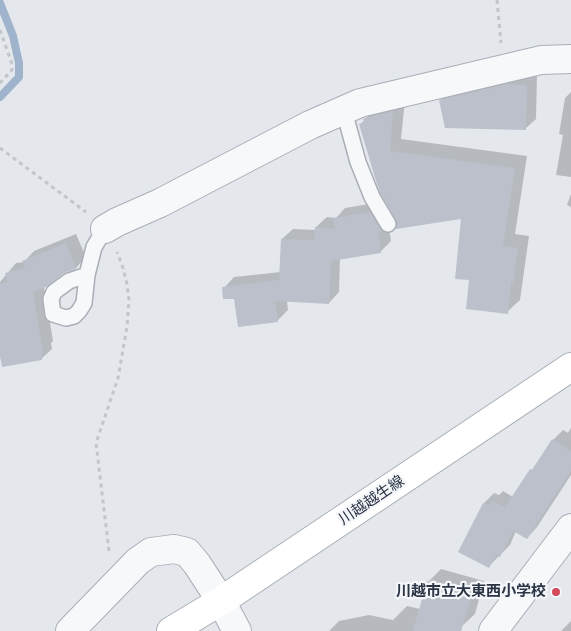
<!DOCTYPE html>
<html>
<head>
<meta charset="utf-8">
<style>
  body { margin:0 }
  canvas { display:block; background:#e4e7ec }
</style>
</head>
<body>
<canvas width="571" height="631"></canvas>
<script>
const g = document.querySelector('canvas').getContext('2d');
g.lineJoin = 'round';
function paint(path, color) { g.fillStyle = color; g.fill(path, 'evenodd'); }
const poly = rows => new Path2D(rows.map(r => 'M' + r).join(''));
function trace(path, color, width, dash) { g.strokeStyle = color; g.lineWidth = width; g.lineCap = dash ? 'butt' : 'round'; g.setLineDash(dash || []); g.stroke(path); }
function drawText(font, color, halo, rows, align = 'center') {
  g.font = font + ' "Roboto Condensed","Noto Sans JP",sans-serif'; g.lineWidth = 4.5; g.setLineDash([]); g.textBaseline = 'middle'; g.strokeStyle = halo; g.fillStyle = color; for (const [text, x, y, turn = 0] of rows) {
    g.save(); g.translate(x, y); g.rotate((+turn || 0) * Math.PI / 180); g.textAlign = isNaN(turn) ? turn : align; if (halo) g.strokeText(text, 0, 0); g.fillText(text, 0, 0); g.restore();
  }
}
paint(poly([
  [537,75,536,119,525,129,440,101,451,90],
  [571,92,571,177,556,175,563,135,559,134,565,98],
  [405,100,401,139,527,156,515,234,529,236,520,300,507,312,470,279,463,218,398,219,361,124,376,107],
  [571,194,571,207,567,205],
  [381,202,388,223,391,241,380,252,340,258,339,292,329,303,287,301,288,310,277,321,236,298,224,288,234,277,281,272,282,239,293,229,316,230,316,227,327,217,336,218,345,208],
  [76,234,86,257,76,268,63,272,44,287,53,341,51,343,52,349,41,359,0,350,0,282,16,263,24,262,34,251],
  [571,428,571,475,537,527,527,538,516,531,510,545,489,566,460,551,484,503,494,493,499,495,503,491,513,497,553,440,563,430,568,433],
  [441,569,484,581,475,614,461,627,444,631,329,631,339,621,369,615,393,620,407,606,420,609,428,582],
  [571,621,571,631,561,631]
]), '#0003');
trace(poly([
  [0,3,13,36,19,63,19,77,0,97]
]), '#9fb4cc', 8);
paint(poly([
  [507,84,527,85,526,130,445,128,439,100],
  [393,111,390,151,515,168,503,246,518,248,513,283,511,282,508,314,466,309,469,280,455,279,461,219,396,229,396,220,380,193,376,181,359,124,364,122,363,119,365,118],
  [370,212,382,231,378,231,381,253,331,261,329,304,275,301,278,322,238,327,234,299,223,299,222,287,279,280,281,239,314,240,315,227,335,229,333,218],
  [66,243,76,269,64,273,46,287,33,292,43,353,41,353,42,360,2,367,0,356,0,284,7,282,5,273,25,268,22,261],
  [552,439,571,451,571,471,527,539,513,531,500,557,496,555,489,568,458,552,483,503,489,505,492,501,505,507,530,469,532,470],
  [427,581,472,594,461,631,413,631]
]), '#bbc0ca');
const lane = poly([
  [344,111,358,162,372,197,388,224],
  [87,275,69,281,54,292,51,299,53,314,66,318,74,316,79,311,84,303,87,275,94,247,105,229]
]);
const street = poly([
  [105,229,117,222,160,203,310,125,360,103,541,60,571,59],
  [70,631,138,561,151,552,174,549,187,552,197,564,221,601,237,631],
  [493,631,571,528]
]);
const secondary = poly([
  [171,631,221,601,571,367]
]);
trace(lane, '#a9aeb7', 18);
trace(street, '#a9aeb7', 30);
trace(secondary, '#a9aeb7', 30);
trace(poly([
  [497,0,501,43],
  [0,30,12,64,12,70,0,83],
  [0,148,86,212],
  [109,551,96,443,118,378,127,327,129,300,127,284,123,268,117,252]
]), '#c2c5cb', 3, [4, 4]);
trace(lane, '#f7f8fa', 15);
trace(street, '#f7f8fa', 28);
trace(secondary, '#fff', 28);
for (const [x, y, r, color] of [
  [556,592,5,"#d1495b"]
]) { const dot = new Path2D(); dot.arc(x, y, r, 0, 2 * Math.PI); g.fillStyle = color; g.fill(dot); trace(dot, '#f4f6f9', 2); }
drawText('15px', '#2b3445', '#f4f6f9', [
  ["川越越生線",372,501,-34]
]);
drawText('bold 15px', '#2b3445', '#f4f6f9', [
  ["川越市立大東西小学校",546,592]
], 'right');
</script>
</body>
</html>
